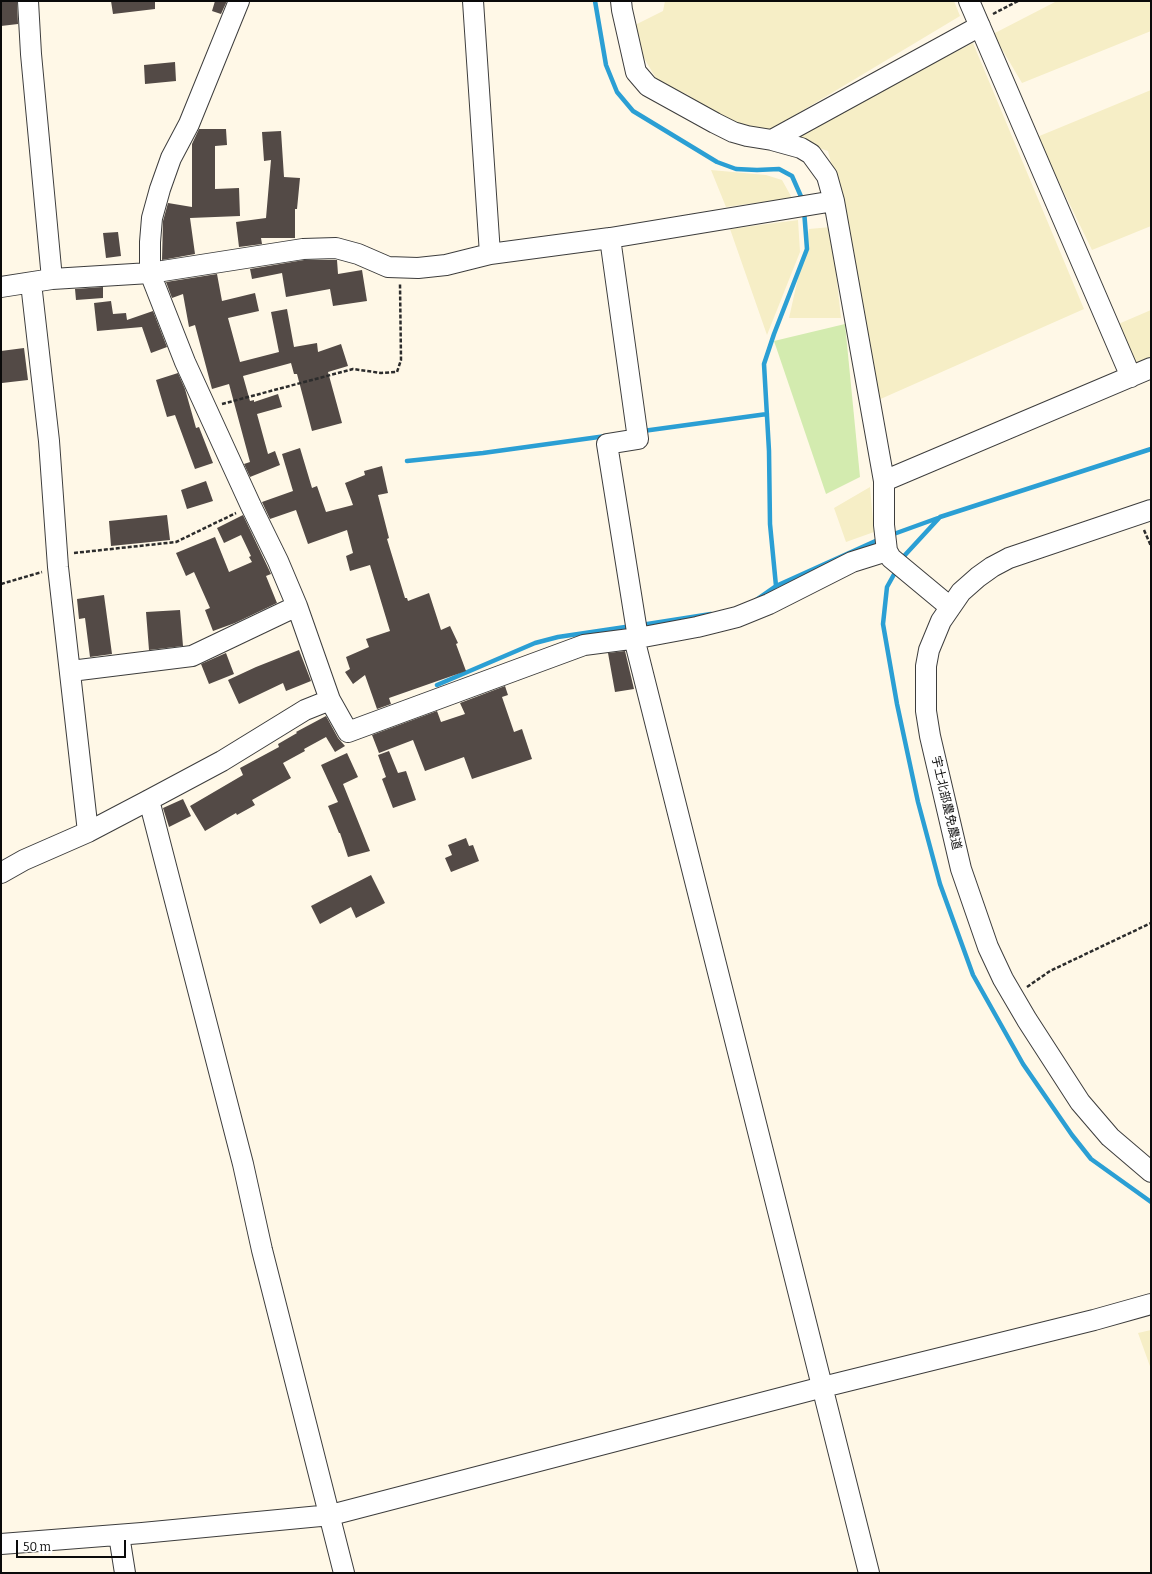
<!DOCTYPE html>
<html>
<head>
<meta charset="utf-8">
<style>
  body { margin:0 }
  #map { position:relative; width:1152px; height:1574px; overflow:hidden; background:#fff8e7; font-family:Bitter,serif }
  canvas { display:block }
  .frame { position:absolute; inset:0; border:2px solid #0a0a0a; pointer-events:none }
  .scale { position:absolute; left:16px; top:1540px; width:110px; height:18px; box-sizing:border-box; border:2px solid #0a0a0a; border-top:0; padding-left:5px; font-size:12px; line-height:14px; white-space:nowrap; color:#0a0a0a; -webkit-text-stroke:3px #fff; paint-order:stroke }
</style>
</head>
<body>
<div id="map">
<canvas width="1152" height="1574"></canvas>
<div class="frame"></div>
<div class="scale">50 m</div>
</div>
<script>
const g = document.querySelector('canvas').getContext('2d');
g.lineJoin = 'round';
function paint(path, color) { g.fillStyle = color; g.fill(path, 'evenodd'); }
const poly = rows => new Path2D(rows.map(r => 'M' + r).join(''));
function trace(path, color, width, dash) { g.strokeStyle = color; g.lineWidth = width; g.lineCap = dash ? 'butt' : 'round'; g.setLineDash(dash || []); g.stroke(path); }
function drawText(font, color, halo, rows, align = 'center') {
  g.font = font + ' Bitter,"Noto Sans JP",serif'; g.lineWidth = 4; g.setLineDash([]); g.textBaseline = 'middle'; g.strokeStyle = halo; g.fillStyle = color; for (const [text, x, y, turn = 0] of rows) {
    g.save(); g.translate(x, y); g.rotate((+turn || 0) * Math.PI / 180); g.textAlign = isNaN(turn) ? turn : align; if (halo) g.strokeText(text, 0, 0); g.fillText(text, 0, 0); g.restore();
  }
}
paint(poly([
  [665,1,954,1,960,16,775,127,747,136,688,95,657,80,641,53,635,25,663,11],
  [1057,1,1151,1,1151,31,1022,83,993,34],
  [973,43,1084,309,876,401,840,199,828,151,787,138],
  [1151,90,1151,226,1092,250,1037,137],
  [711,170,766,175,782,180,792,198,726,207],
  [798,220,800,252,767,335,730,229],
  [831,227,841,318,789,318,809,229],
  [1151,310,1151,360,1133,367,1116,325],
  [870,487,874,532,846,542,834,508],
  [1151,1330,1151,1369,1138,1333]
]), '#f6eec6');
paint(poly([
  [845,324,860,477,826,494,774,341]
]), '#d3ebaf');
trace(poly([
  [595,1,606,65,617,92,633,111,717,162,736,169,757,170,779,169,792,176,803,201],
  [643,431,767,414],
  [407,461,483,453,606,436],
  [891,535,938,518],
  [902,560,905,555,940,517,1151,449],
  [897,569,887,587,883,624,897,704,918,802,940,884,973,975,1023,1064,1072,1135,1091,1159,1151,1202],
  [776,586,770,524,769,451,764,364,774,334,807,249,804,210],
  [756,600,776,586,880,539],
  [641,625,711,614],
  [437,685,535,643,558,637,632,626]
]), '#2b9fd4', 4.5);
paint(poly([
  [1,1,17,1,18,24,1,26],
  [111,1,155,1,155,9,113,14],
  [215,1,227,1,221,14,212,11],
  [175,62,176,81,145,84,144,65],
  [199,129,226,129,227,145,215,146,215,189,239,188,240,216,190,218,195,254,162,260,163,221,168,203,192,207,192,144],
  [281,131,284,177,300,178,297,209,295,209,295,238,261,238,262,244,239,247,236,222,266,218,271,160,264,161,262,132],
  [118,232,121,256,106,258,103,233],
  [304,260,337,260,338,274,362,270,367,301,333,306,330,289,286,297,282,273,252,279,250,269],
  [217,274,222,301,255,293,259,311,228,318,240,362,279,352,271,312,287,309,294,347,317,343,318,352,341,344,348,366,328,372,342,423,312,431,297,374,294,374,291,363,243,376,250,401,254,400,254,402,278,394,282,407,257,414,268,454,275,451,280,465,250,477,244,464,250,462,229,384,212,389,195,325,189,327,183,294,172,298,166,282],
  [103,287,103,298,76,300,75,289],
  [111,301,113,314,126,313,127,320,153,311,167,347,151,353,142,327,97,331,94,303],
  [24,348,28,380,2,383,1,351],
  [178,373,185,389,196,428,199,427,213,463,195,469,175,415,167,417,156,380],
  [300,448,312,488,317,486,326,512,353,505,345,483,365,475,364,471,382,466,388,493,378,495,389,538,387,539,405,598,407,598,408,601,429,593,441,630,450,626,458,643,456,644,466,671,389,698,391,704,377,709,365,675,353,684,345,672,350,669,346,657,369,647,366,639,390,631,370,565,350,571,346,556,353,553,347,530,308,544,296,510,270,519,262,502,293,491,282,454],
  [206,481,213,501,187,509,181,490],
  [167,515,170,540,111,546,109,521],
  [243,515,271,574,266,576,277,603,235,623,213,631,205,610,210,608,194,572,186,576,176,553,215,537,229,572,252,562,249,557,251,556,241,535,224,543,217,528],
  [104,595,112,654,90,657,85,618,79,619,77,599],
  [180,610,183,646,149,650,146,612],
  [299,650,311,681,286,691,283,683,239,704,228,680,256,667],
  [625,651,634,689,615,692,608,653],
  [226,653,234,674,209,684,201,664],
  [505,686,508,695,502,697,514,732,522,729,532,759,472,779,464,757,425,771,413,740,379,753,372,735,437,711,441,722,465,714,460,703],
  [326,716,338,738,345,746,335,752,326,737,304,749,305,751,283,763,291,778,252,800,255,805,237,815,236,813,205,831,190,806,243,775,240,768,279,747,278,744,297,733,296,732],
  [389,751,398,773,406,771,416,800,393,808,382,779,386,777,378,755],
  [347,753,358,777,343,784,370,851,348,857,340,833,339,833,328,806,338,802,321,765],
  [183,799,191,816,169,827,163,808],
  [466,838,469,846,473,845,479,861,451,872,445,858,452,855,448,845],
  [371,875,385,903,356,918,351,907,320,924,311,906]
]), '#534a46');
const minor = poly([
  [28,1,31,54,52,279],
  [239,1,189,124,171,158,160,189,152,218,150,242,150,273,185,362,251,506,278,561,297,606,330,700,348,732,584,645,638,638,697,627,737,617,769,604,852,562,887,551],
  [473,1,490,254],
  [621,1,622,10,636,72,648,86,715,123,733,132,747,136,772,140,801,148,811,154,827,176,834,201,884,481,884,525,887,551,891,558,950,607],
  [969,1,1131,377],
  [772,140,980,26],
  [610,238,638,439,607,444,638,638],
  [31,283,49,441,58,567,88,832],
  [1,287,52,279,150,273,303,249,336,248,358,254,388,267,418,268,446,265,490,254,610,238,834,201],
  [884,481,1151,368],
  [1151,510,1009,558,992,567,978,577,961,592,941,621,929,650,926,666,926,711,930,736,961,869,988,947,1003,979,1027,1020,1080,1102,1110,1137,1151,1172],
  [634,638,869,1573],
  [71,671,192,656,297,606],
  [149,800,243,1164,262,1250,344,1573],
  [1,873,24,860,88,832,149,800,222,761,305,710,330,700],
  [119,1535,125,1573],
  [1,1544,142,1533,331,1515,823,1387,1094,1320,1151,1304]
]);
trace(minor, '#3d3d3d', 22);
trace(poly([
  [993,14,1018,1],
  [222,404,353,369,381,373,397,372,401,360,400,284],
  [1144,530,1151,546],
  [74,553,176,542,236,513],
  [1,584,42,572],
  [1027,987,1050,971,1151,923]
]), '#2c2c2c', 2.5, [4, 2]);
trace(minor, '#fff', 20);
drawText('12px', '#0a0a0a', '#fff', [
  ["宇土北部農免農道",946,803,77]
]);
</script>
</body>
</html>
